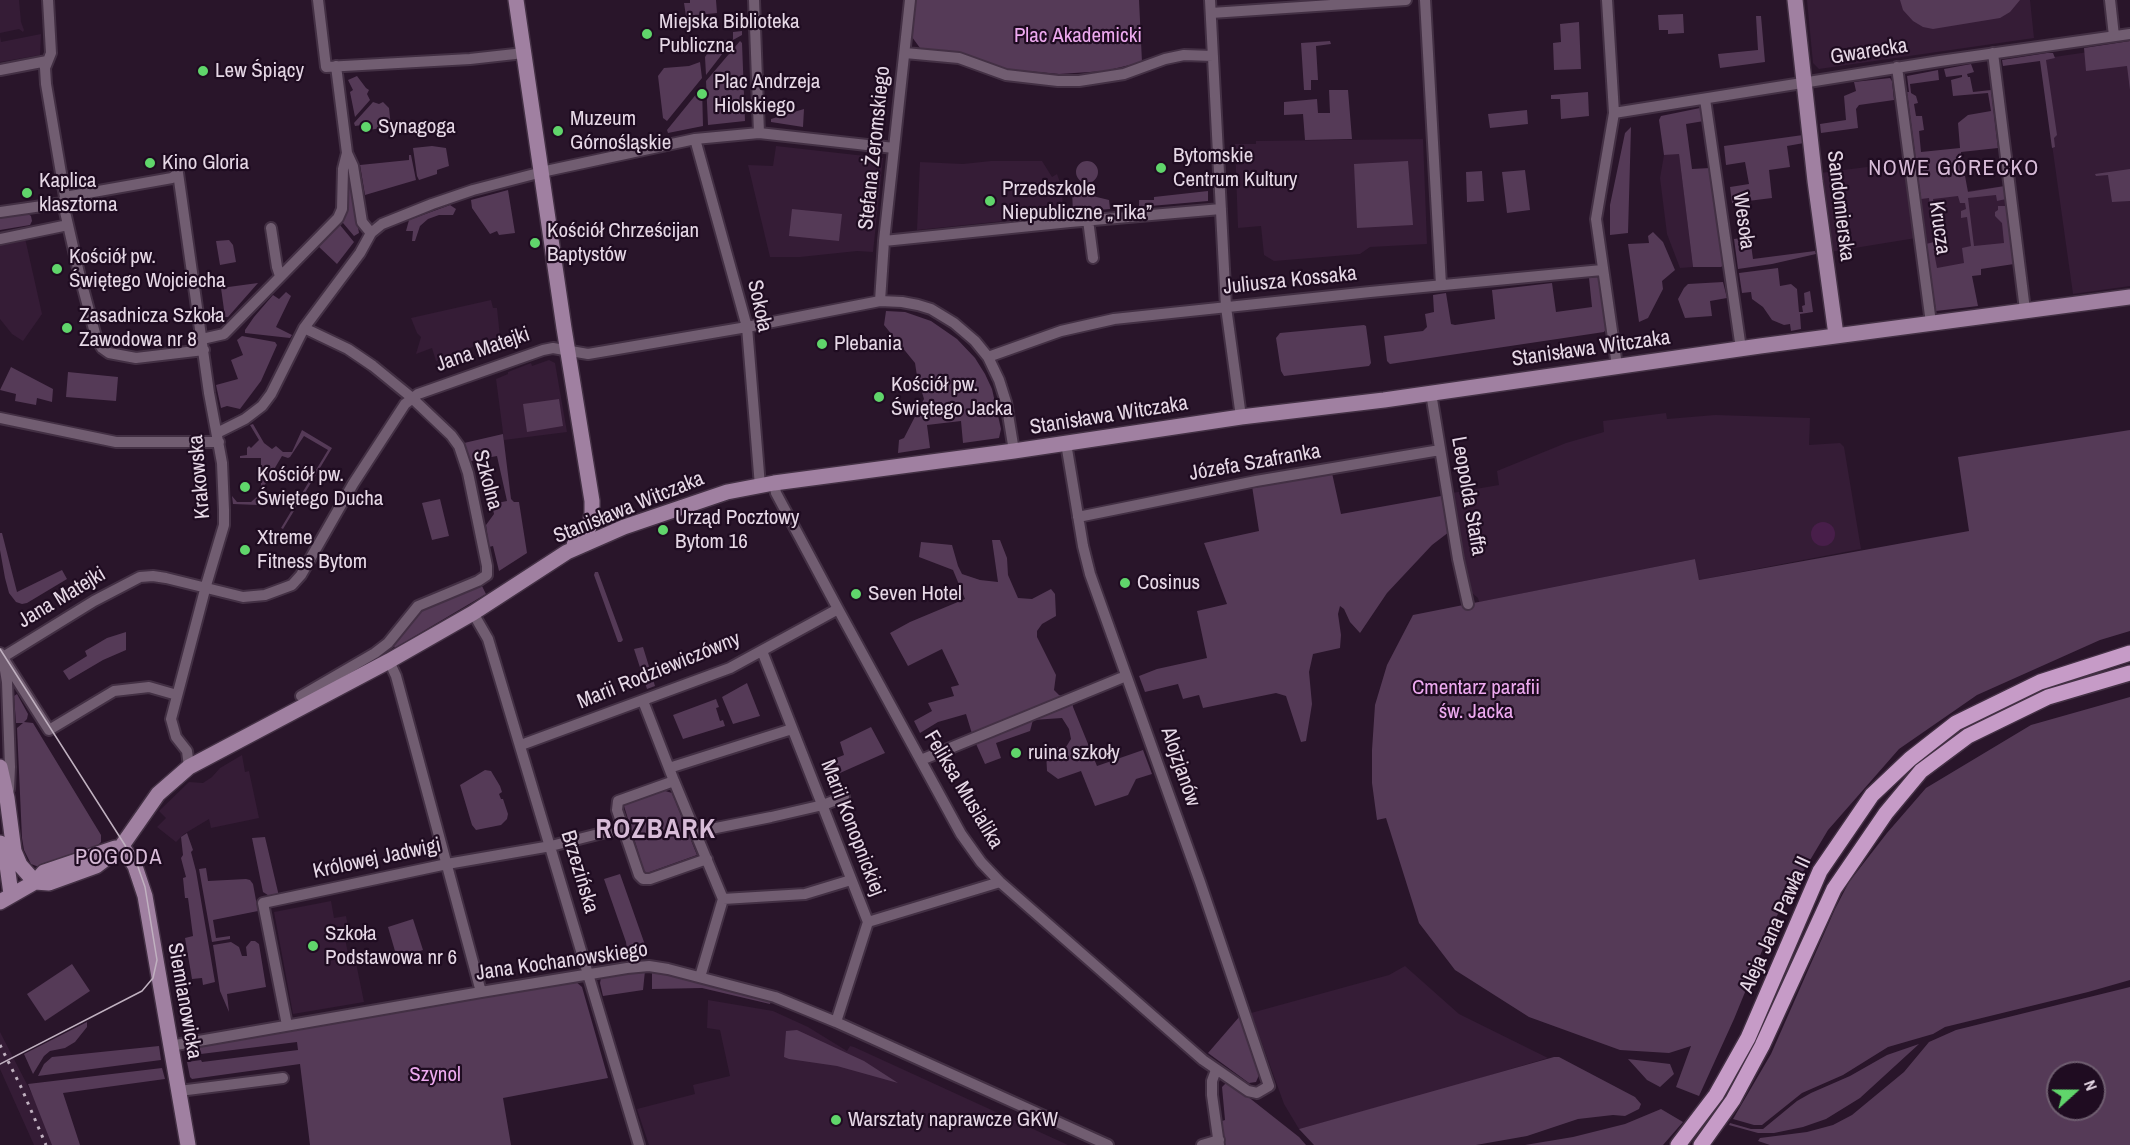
<!DOCTYPE html>
<html>
<head>
<meta charset="utf-8">
<style>
  body { margin:0 }
  #map { position:relative; width:2130px; height:1145px; overflow:hidden; background:#29152a; font-family:"Archivo Narrow",sans-serif }
  canvas { display:block }
  .north { position:absolute; left:2046px; top:1061px; width:60px; height:60px; box-sizing:border-box; background:#1f0c21; border:2px solid #6f5e70; border-radius:50%; rotate:69deg; font-size:16px; font-weight:700; line-height:24px; text-align:center; color:#e6d8e6 }
  .north::after { content:''; display:block; margin:auto; width:21px; height:27px; background:#60d56b; clip-path:polygon(50% 0,100% 100%,50% 72%,0 100%) }
</style>
</head>
<body>
<div id="map">
<canvas width="2130" height="1145"></canvas>
<div class="north">N</div>
</div>
<script>
const g = document.querySelector('canvas').getContext('2d');
g.lineJoin = 'round';
function paint(path, color) { g.fillStyle = color; g.fill(path, 'evenodd'); }
const poly = rows => new Path2D(rows.map(r => 'M' + r).join(''));
function trace(path, color, width, dash) { g.strokeStyle = color; g.lineWidth = width; g.lineCap = dash ? 'butt' : 'round'; g.setLineDash(dash || []); g.stroke(path); }
function drawText(font, color, halo, rows, align = 'center') {
  g.font = font + ' "Archivo Narrow",sans-serif'; g.lineWidth = 4.5; g.setLineDash([]); g.textBaseline = 'middle'; g.strokeStyle = halo; g.fillStyle = color; for (const [text, x, y, turn = 0] of rows) {
    g.save(); g.translate(x, y); g.rotate((+turn || 0) * Math.PI / 180); g.textAlign = isNaN(turn) ? turn : align; if (halo) g.strokeText(text, 0, 0); g.fillText(text, 0, 0); g.restore();
  }
}
paint(poly([
  [0,0,19,0,21,22,24,30,23,32,19,29,0,33],
  [1807,0,2030,0,2034,38,1819,69,1813,63],
  [41,34,40,55,0,62,0,36,1,42],
  [2130,46,2130,286,2073,294,2040,59],
  [1423,139,1427,244,1370,247,1360,254,1274,261,1264,255,1261,226,1238,228,1235,144,1256,144,1256,141],
  [776,146,883,158,873,252,857,251,800,257,770,257,748,165,773,166],
  [1679,153,1693,267,1680,268,1667,234,1660,178,1664,155],
  [991,161,1042,161,1052,177,1057,174,1062,188,1063,215,917,230,920,162,963,164],
  [1906,162,1916,238,1830,252,1820,173],
  [2006,183,2016,261,1976,267,1930,276,1920,198,2004,186],
  [25,238,42,314,23,341,12,334,0,319,0,244],
  [491,300,493,308,497,308,500,337,456,353,459,363,444,368,441,359,436,361,432,348,416,354,421,337,417,333,411,318],
  [549,360,555,363,567,432,504,440,496,379,508,374,508,372,531,363,532,366],
  [1666,413,1667,419,1715,415,1810,418,1809,445,1840,443,1844,447,1861,549,1699,580,1695,559,1479,602,1478,598,1472,593,1454,518,1452,493,1499,485,1497,471,1566,443,1604,432,1603,421],
  [242,755,245,772,249,771,259,818,211,828,209,819,184,834,176,842,157,827,166,818,159,811,189,782,203,783,212,777,220,768],
  [331,901,334,918,346,916,349,933,344,934,349,958,355,958,364,1002,293,1014,274,912],
  [1405,966,1459,1014,1548,1058,1434,1092,1299,1129,1284,1104,1251,1013,1389,975],
  [708,1000,773,1011,808,1027,847,1051,850,1046,854,1047,1068,1145,649,1145,637,1109,695,1094,693,1085,730,1076,720,1030,707,1028],
  [0,1032,49,1127,56,1145,34,1145,0,1069]
]), '#351c36');
paint(poly([
  [690,0,716,0,717,13,686,16,684,3,690,3],
  [915,0,1139,0,1142,62,1105,71,1059,74,1005,69,956,53,920,48,912,37],
  [1900,0,2020,0,2010,12,2000,18,1933,29,1923,27,1913,21,1903,10],
  [1683,14,1684,33,1668,34,1668,30,1659,30,1658,15],
  [1756,16,1761,16,1765,62,1720,68,1718,54,1758,50],
  [1579,22,1581,69,1554,70,1553,43,1561,42,1560,24],
  [742,31,742,35,733,40,706,75,705,57,711,48,710,42,733,39,733,32],
  [740,41,742,43,745,121,708,125,706,81],
  [1330,41,1331,44,1316,46,1318,80,1311,80,1311,90,1304,90,1301,43],
  [2130,41,2130,90,2127,66,2086,71,2084,48],
  [2047,53,2053,53,2055,58,2046,60,2057,135,2054,138,2055,147,2052,148,2040,61,2003,66,2002,60],
  [700,62,702,78,667,121,663,118,658,76,664,68,689,66],
  [1971,64,1974,72,1967,74,1968,77,1970,77,1973,92,1991,90,1998,148,1961,152,1961,154,1958,155,1961,176,1965,176,1968,192,2005,186,2006,199,1997,201,1996,195,1968,198,1974,246,2004,243,2002,223,1995,216,1995,212,1998,210,1998,206,2007,206,2014,264,1981,269,1981,275,1972,276,1978,306,1936,311,1926,244,1934,242,1929,198,1921,199,1907,92,1909,92,1907,76,1938,70,1939,80,1910,84,1911,93,1916,96,1918,103,1914,104,1916,116,1922,116,1924,130,1919,131,1921,152,1960,148,1958,123,1968,115,1991,111,1988,93,1953,96,1951,80,1962,77,1962,75,1946,77,1944,69],
  [1958,196,1960,203,1965,203,1966,209,1961,211,1961,218,1967,217,1971,246,1962,248,1964,263,1937,268,1934,252,1940,250,1933,199],
  [357,76,366,88,369,90,367,94,370,100,355,117,350,92,353,90,348,80],
  [1890,78,1892,81,1894,100,1859,105,1856,109,1858,128,1821,133,1820,124,1846,120,1844,96,1856,91,1854,82],
  [702,87,703,126,668,133,667,130],
  [1329,90,1348,90,1352,139,1305,140,1303,114,1284,115,1284,102,1317,99,1318,113,1330,113],
  [1588,92,1589,116,1561,119,1560,99,1551,99,1551,95],
  [373,102,379,104,383,102,389,108,391,127,368,130,369,124,355,126,354,123],
  [1700,108,1703,110,1704,121,1686,124,1692,169,1710,168,1724,265,1721,267,1693,267,1679,154,1664,155,1659,120,1661,116],
  [804,109,803,127,771,122,771,119],
  [1527,110,1528,124,1490,128,1488,114],
  [1631,127,1628,233,1610,235,1610,205,1625,133],
  [1803,135,1804,143,1787,146,1790,167,1769,170,1772,198,1732,203,1730,187,1749,184,1745,162,1726,165,1724,146],
  [432,146,446,148,449,166,437,170,437,174,419,180,417,176,413,148],
  [409,155,411,155,416,180,365,195,360,165,409,160],
  '1076 172a11 11 0 1 1 22 0a11 11 0 1 1-22 0Z',
  [1408,161,1413,225,1357,228,1354,164],
  [2130,169,2130,201,2112,202,2108,175,2096,176,2095,174],
  [1525,170,1530,210,1507,213,1502,172],
  [1482,171,1484,201,1467,202,1466,172],
  [349,173,359,233,354,236,343,223,342,218,347,203],
  [508,190,515,233,499,235,497,231,490,234,472,208,471,200],
  [1072,191,1109,200,1110,209,1073,212],
  [1208,191,1208,201,1139,207,1139,200,1154,200,1154,197],
  [450,205,456,209,453,215,439,215,428,219,420,226,415,241,412,241,413,231,406,231,409,220],
  [792,209,842,214,839,241,789,236],
  [28,214,31,216,32,221,30,225,0,230,0,217],
  [340,225,354,242,337,264,318,246],
  [1653,232,1663,242,1675,270,1662,281,1663,289,1648,318,1639,322,1628,244,1649,243,1648,236],
  [1750,237,1753,259,1815,251,1816,254,1772,264,1738,269,1734,239],
  [229,240,233,245,236,262,220,265,216,241],
  [1778,268,1780,286,1791,284,1797,289,1799,312,1803,312,1802,306,1805,305,1804,293,1810,291,1813,312,1800,314,1801,329,1791,331,1790,324,1784,325,1772,320,1763,307,1752,299,1751,292,1742,293,1739,273],
  [1597,277,1600,280,1606,329,1604,332,1390,364,1387,361,1384,336,1423,331,1427,327,1425,314,1434,312,1433,295,1446,293,1451,324,1455,325,1495,319,1492,290,1552,283,1556,312,1592,307,1589,278],
  [1723,282,1727,298,1710,301,1712,316,1685,318,1678,299,1684,288,1688,284],
  [258,283,228,317,225,317,221,288],
  [286,292,291,296,276,327,292,335,290,338,245,333,245,330,254,317,273,295,279,299],
  [886,311,905,312,931,321,957,339,975,358,985,374,992,389,1001,429,999,438,963,443,961,421,927,425,930,448,898,453,899,440,904,438,924,399,917,376,915,363,884,325],
  [1364,325,1366,326,1371,363,1369,366,1284,376,1281,371,1276,338,1280,333],
  [242,336,275,342,277,345,261,381,240,409,227,406,221,408,216,385,238,379,231,360,243,355,237,340],
  [11,367,53,389,52,402,37,398,36,405,15,401,16,394,0,390],
  [68,372,118,377,116,401,66,397],
  [559,399,563,426,527,432,523,404],
  [253,424,264,443,272,449,276,446,283,452,292,452,302,430,332,448,283,529,281,528,328,450,304,436,290,457,288,458,282,456,263,488,267,494,263,501,258,505,233,504,232,496,237,502,251,502,261,493,261,458,240,458,240,456,247,455,247,448,249,446,251,448,259,440,250,425],
  [2130,430,2130,631,2100,640,1977,695,1899,749,1828,830,1775,919,1734,1019,1699,1096,1676,1087,1691,1046,1669,1053,1620,1050,1529,1017,1455,970,1419,923,1386,818,1377,820,1372,783,1372,750,1375,705,1387,665,1413,615,1695,559,1699,580,1969,531,1958,457],
  [503,434,511,499,514,502,519,502,527,553,499,571,493,546,489,547,486,525,494,514,492,504,507,501,497,456,471,461,464,443],
  [1332,473,1341,514,1441,496,1449,532,1432,545,1387,593,1360,633,1350,622,1344,609,1340,606,1338,614,1341,635,1340,648,1313,654,1309,672,1312,704,1306,741,1301,742,1286,696,1276,693,1203,708,1199,695,1183,699,1178,684,1145,692,1139,676,1157,669,1207,658,1197,611,1227,604,1204,543,1259,531,1252,486],
  [440,499,449,536,432,540,422,503],
  [0,533,2,533,17,592,62,570,67,579,27,603,22,604,16,602,9,593,5,578,0,550],
  [992,540,1000,540,1007,558,1008,575,1018,598,1032,599,1051,589,1055,594,1056,616,1042,624,1037,631,1037,637,1056,675,1054,690,1059,695,1072,699,1073,707,1097,766,1143,750,1152,774,1136,779,1128,795,1095,806,1081,771,1058,779,1047,771,1046,752,1053,747,1066,747,1071,739,1069,729,1062,718,1033,720,1030,731,996,743,1001,758,985,764,973,737,966,714,938,722,920,733,914,721,932,711,928,703,954,696,951,687,959,685,942,649,908,666,890,633,910,622,965,599,953,570,919,557,921,542,952,545,958,566,962,574,980,580,998,582],
  [595,572,598,572,623,640,621,642,618,642,594,575],
  [481,584,486,594,395,648,392,642,416,615,424,609],
  [126,632,126,650,103,660,69,680,63,671,87,656,85,651,107,638],
  [643,647,655,686,647,689,634,649],
  [747,683,760,716,733,724,722,697],
  [17,694,28,714,27,719,24,722,33,723,101,835,101,842,96,847,39,867,31,864,24,850,22,838,17,728,23,723,16,723,14,696],
  [2130,697,2130,980,2088,992,1945,1027,1933,1034,1888,1047,1843,1075,1802,1093,1762,1125,1754,1125,1733,1119,1771,1054,1835,909,1849,882,1887,833,1926,788,2031,725],
  [716,699,719,707,716,708,720,721,723,720,725,726,683,739,673,715],
  [871,727,885,753,840,773,834,759,844,755,840,742],
  [485,770,491,771,500,786,502,792,499,794,501,799,503,799,508,814,507,819,501,825,476,830,472,825,460,785],
  [662,790,672,793,697,855,647,873,644,871,624,806,625,804],
  [187,833,193,850,191,852,196,871,215,982,203,985,202,978,192,979,185,938,193,936,188,898,185,898,183,878,186,877,181,858,183,855,181,837],
  [265,837,278,892,278,895,271,897,263,892,252,838],
  [206,868,208,881,246,879,250,880,253,884,258,911,213,920,216,938,230,936,230,939,212,942,199,869],
  [620,874,644,942,647,957,628,957,626,942,604,879],
  [413,919,423,950,397,958,388,927],
  [251,941,255,941,259,944,266,987,227,994,229,1012,220,991,213,945,231,942,239,947,242,956,247,956,246,947],
  [72,964,90,991,45,1021,27,994],
  [637,971,645,971,643,990,603,996,600,983,601,978],
  [652,971,707,984,771,1001,770,1004,702,988,652,989],
  [575,981,582,987,608,1078,503,1098,511,1145,310,1145,300,1064,192,1079,190,1077,187,1062,201,1060,202,1062,298,1050,297,1042,201,1054,201,1056,187,1058,185,1046],
  [2130,987,2130,1145,1770,1145,1758,1141,1760,1138,1807,1132,1833,1125,1852,1115,1904,1072,1929,1042,1956,1030],
  [2058,1073,2094,1073,2094,1109,2058,1109],
  [1240,1016,1259,1075,1256,1082,1249,1083,1208,1053],
  [87,1022,87,1027,75,1042,65,1048,50,1051,44,1056,33,1074,24,1054],
  [797,1030,864,1061,898,1083,837,1066,789,1059,784,1057,786,1031],
  [1919,1044,1860,1098,1826,1119,1803,1127,1774,1133,1758,1133,1729,1125,1730,1123,1751,1129,1763,1129,1797,1101,1811,1093,1850,1076,1887,1055],
  [159,1046,161,1060,38,1076,44,1064,52,1057],
  [1554,1057,1559,1057,1635,1097,1641,1104,1639,1109,1625,1116,1613,1115,1578,1119,1527,1136,1476,1145,1314,1145,1299,1129],
  [1628,1059,1670,1064,1674,1074,1660,1087,1647,1080],
  [162,1068,165,1079,63,1093,80,1145,52,1145,28,1084],
  [1228,1081,1299,1137,1306,1145,1225,1145,1222,1121,1225,1120,1222,1087],
  [1661,1109,1683,1122,1663,1145,1525,1145,1573,1137,1625,1124]
]), '#553a57');
paint(poly([
  '1811 534a12 12 0 1 1 24 0a12 12 0 1 1-24 0Z'
]), '#481e4a');
const street = poly([
  [48,0,51,53,45,68,46,84,65,197,63,203,79,273,96,337,102,348,109,353,136,358,204,350],
  [318,0,326,67,470,59,524,53],
  [754,0,759,133],
  [1210,0,1226,307,1241,417],
  [1425,0,1441,285],
  [1607,0,1614,113,1596,219,1617,366],
  [2110,0,2114,36],
  [1211,13,1406,0],
  [905,53,959,58,1006,75,1058,81,1079,81,1124,74,1165,59,1184,55,1213,56],
  [1993,53,2025,310],
  [336,66,347,153,353,166,362,222,371,233],
  [1897,67,1931,323],
  [0,70,47,61],
  [1705,99,1741,349],
  [1614,113,1940,61,2130,34],
  [695,139,747,327,760,486],
  [65,197,172,178,178,173,209,393,222,463,224,510,224,525,207,582,171,719,176,737,187,751,189,767],
  [0,212,63,203],
  [1088,220,1093,258],
  [271,228,277,267,280,276],
  [0,239,68,225],
  [884,241,1070,222,1221,209],
  [880,301,884,241,910,0],
  [202,339,224,334,338,218,342,209,343,169,347,153],
  [988,357,1061,331,1114,319,1370,292,1602,270],
  [1431,393,1458,559,1468,604],
  [0,418,116,442,219,442],
  [217,433,245,419,262,406,271,394,304,328,360,253,371,233,382,224,432,204,473,190,546,171,695,139,759,133,894,148],
  [774,483,776,493,838,609,961,834,981,862,1000,882,1203,1060,1248,1091,1257,1093,1269,1086,1200,882,1090,574,1083,546,1066,443],
  [1078,517,1256,481,1440,450],
  [473,613,488,639,639,1145],
  [762,651,868,922,836,1022],
  [0,653,49,730,114,691,149,687,177,695],
  [0,659,94,601,140,577,153,576,166,578,243,597,265,595,292,585,301,575,353,484,405,404,418,394,543,350,553,348,588,354,747,327,880,301,902,302,918,305,931,309,954,323,975,341,988,357,999,380,1006,402,1014,451],
  [389,661,396,676,481,992],
  [4,664,7,682,10,767,9,789],
  [301,696,375,653,388,643,418,606,478,581,487,575,487,566,468,473,459,446,451,435,411,397,373,366,348,349,304,328],
  [643,701,674,781,723,899,700,977],
  [521,745,730,668,838,609],
  [921,760,1121,678],
  [669,768,792,729],
  [674,781,618,801,617,810,639,875,643,879,650,879,707,859],
  [696,832,771,817,823,805,844,797],
  [723,899,805,894,851,880],
  [868,922,1000,882],
  [287,1025,263,903,447,864,551,846,622,828],
  [170,1046,481,992,627,968,649,966,668,969,775,997,836,1022,1108,1145],
  [1216,1070,1212,1081,1212,1095,1219,1145],
  [179,1091,283,1078],
  [1202,1145,1219,1140]
]);
const secondary = poly([
  [516,0,564,328,592,501,592,514,589,527,574,545],
  [1795,0,1815,181,1836,335],
  [0,767,7,798,14,851,20,865,35,882],
  [0,843,7,865,11,894],
  [122,846,135,866,145,896,188,1145],
  [35,882,49,883,96,866,121,847,158,794,189,767,389,661,473,613,567,552,624,527,727,492,774,483,1014,451,1241,417,1384,400,1760,346,2130,297],
  [0,902,35,882,44,872,115,848]
]);
const primary = poly([
  [1678,1145,1716,1095,1748,1038,1820,871,1872,795,1910,759,1956,723,2040,682,2130,653],
  [1701,1145,1733,1100,1762,1046,1834,889,1886,813,1921,771,1968,736,2048,697,2130,673]
]);
trace(street, '#433044', 14);
trace(secondary, '#433044', 18);
trace(primary, '#433044', 18);
trace(street, '#715d71', 10);
trace(secondary, '#a080a1', 15);
trace(primary, '#c69bc7', 15);
trace(poly([
  [0,649,137,864,145,887,157,960,153,978,142,991,0,1064]
]), '#c0b1c0', 1.5);
trace(poly([
  [0,1045,21,1087,46,1145]
]), '#c0b1c0', 3, [3, 6]);
for (const [x, y, r, color] of [
  [647,34,6,"#60d56b"],
  [203,71,6,"#60d56b"],
  [702,94,6,"#60d56b"],
  [366,127,6,"#60d56b"],
  [558,131,6,"#60d56b"],
  [150,163,6,"#60d56b"],
  [1161,168,6,"#60d56b"],
  [27,193,6,"#60d56b"],
  [990,201,6,"#60d56b"],
  [535,243,6,"#60d56b"],
  [57,269,6,"#60d56b"],
  [67,328,6,"#60d56b"],
  [822,344,6,"#60d56b"],
  [879,397,6,"#60d56b"],
  [245,487,6,"#60d56b"],
  [663,530,6,"#60d56b"],
  [245,550,6,"#60d56b"],
  [1125,583,6,"#60d56b"],
  [856,594,6,"#60d56b"],
  [1016,753,6,"#60d56b"],
  [313,946,6,"#60d56b"],
  [836,1120,6,"#60d56b"]
]) { const dot = new Path2D(); dot.arc(x, y, r, 0, 2 * Math.PI); g.fillStyle = color; g.fill(dot); trace(dot, '#1f0c21', 2); }
drawText('21px', '#e6d8e6', '#1f0c21', [
  ["Miejska Biblioteka",659,22],
  ["Publiczna",659,46],
  ["Lew Śpiący",215,71],
  ["Plac Andrzeja",714,82],
  ["Hiolskiego",714,106],
  ["Muzeum",570,119],
  ["Górnośląskie",570,143],
  ["Synagoga",378,127],
  ["Bytomskie",1173,156],
  ["Centrum Kultury",1173,180],
  ["Kino Gloria",162,163],
  ["Kaplica",39,181],
  ["klasztorna",39,205],
  ["Przedszkole",1002,189],
  ["Niepubliczne „Tika”",1002,213],
  ["Kościół Chrześcijan",547,231],
  ["Baptystów",547,255],
  ["Kościół pw.",69,257],
  ["Świętego Wojciecha",69,281],
  ["Zasadnicza Szkoła",79,316],
  ["Zawodowa nr 8",79,340],
  ["Plebania",834,344],
  ["Kościół pw.",891,385],
  ["Świętego Jacka",891,409],
  ["Kościół pw.",257,475],
  ["Świętego Ducha",257,499],
  ["Urząd Pocztowy",675,518],
  ["Bytom 16",675,542],
  ["Xtreme",257,538],
  ["Fitness Bytom",257,562],
  ["Cosinus",1137,583],
  ["Seven Hotel",868,594],
  ["ruina szkoły",1028,753],
  ["Szkoła",325,934],
  ["Podstawowa nr 6",325,958],
  ["Warsztaty naprawcze GKW",848,1120]
], 'left');
drawText('21px', '#eeaaf0', '#1f0c21', [
  ["Plac Akademicki",1078,36],
  ["Cmentarz parafii",1476,688],
  ["św. Jacka",1476,712],
  ["Szynol",435,1075]
]);
drawText('21px', '#e6d8e6', '#1f0c21', [
  ["Gwarecka",1869,52,-9],
  ["Stefana Żeromskiego",875,148,-84],
  ["Sandomierska",1840,206,83],
  ["Wesoła",1743,221,82],
  ["Krucza",1939,228,82],
  ["Juliusza Kossaka",1290,281,-6],
  ["Sokoła",759,306,78],
  ["Stanisława Witczaka",1591,349,-8],
  ["Jana Matejki",483,350,-19],
  ["Stanisława Witczaka",1109,416,-9],
  ["Józefa Szafranka",1255,463,-10],
  ["Krakowska",200,477,-95],
  ["Szkolna",487,480,75],
  ["Leopolda Staffa",1468,496,80],
  ["Stanisława Witczaka",629,508,-22],
  ["Jana Matejki",62,598,-31],
  ["Marii Rodziewiczówny",659,671,-22],
  ["Alojzjanów",1180,767,71],
  ["Feliksa Musialika",963,790,59],
  ["Marii Konopnickiej",852,828,69],
  ["Królowej Jadwigi",377,859,-12],
  ["Brzezińska",579,872,73],
  ["Aleja Jana Pawła II",1776,925,-66],
  ["Jana Kochanowskiego",562,962,-8],
  ["Siemianowicka",184,1001,80]
]);
g.letterSpacing = '1.5px';
drawText('22px', '#d8bcd8', '#1f0c21', [
  ["NOWE GÓRECKO",1954,169],
  ["POGODA",119,858]
]);
g.letterSpacing = '0px';
g.letterSpacing = '1.5px';
drawText('bold 27px', '#d8bcd8', '#1f0c21', [
  ["ROZBARK",656,831]
]);
g.letterSpacing = '0px';
</script>
</body>
</html>
